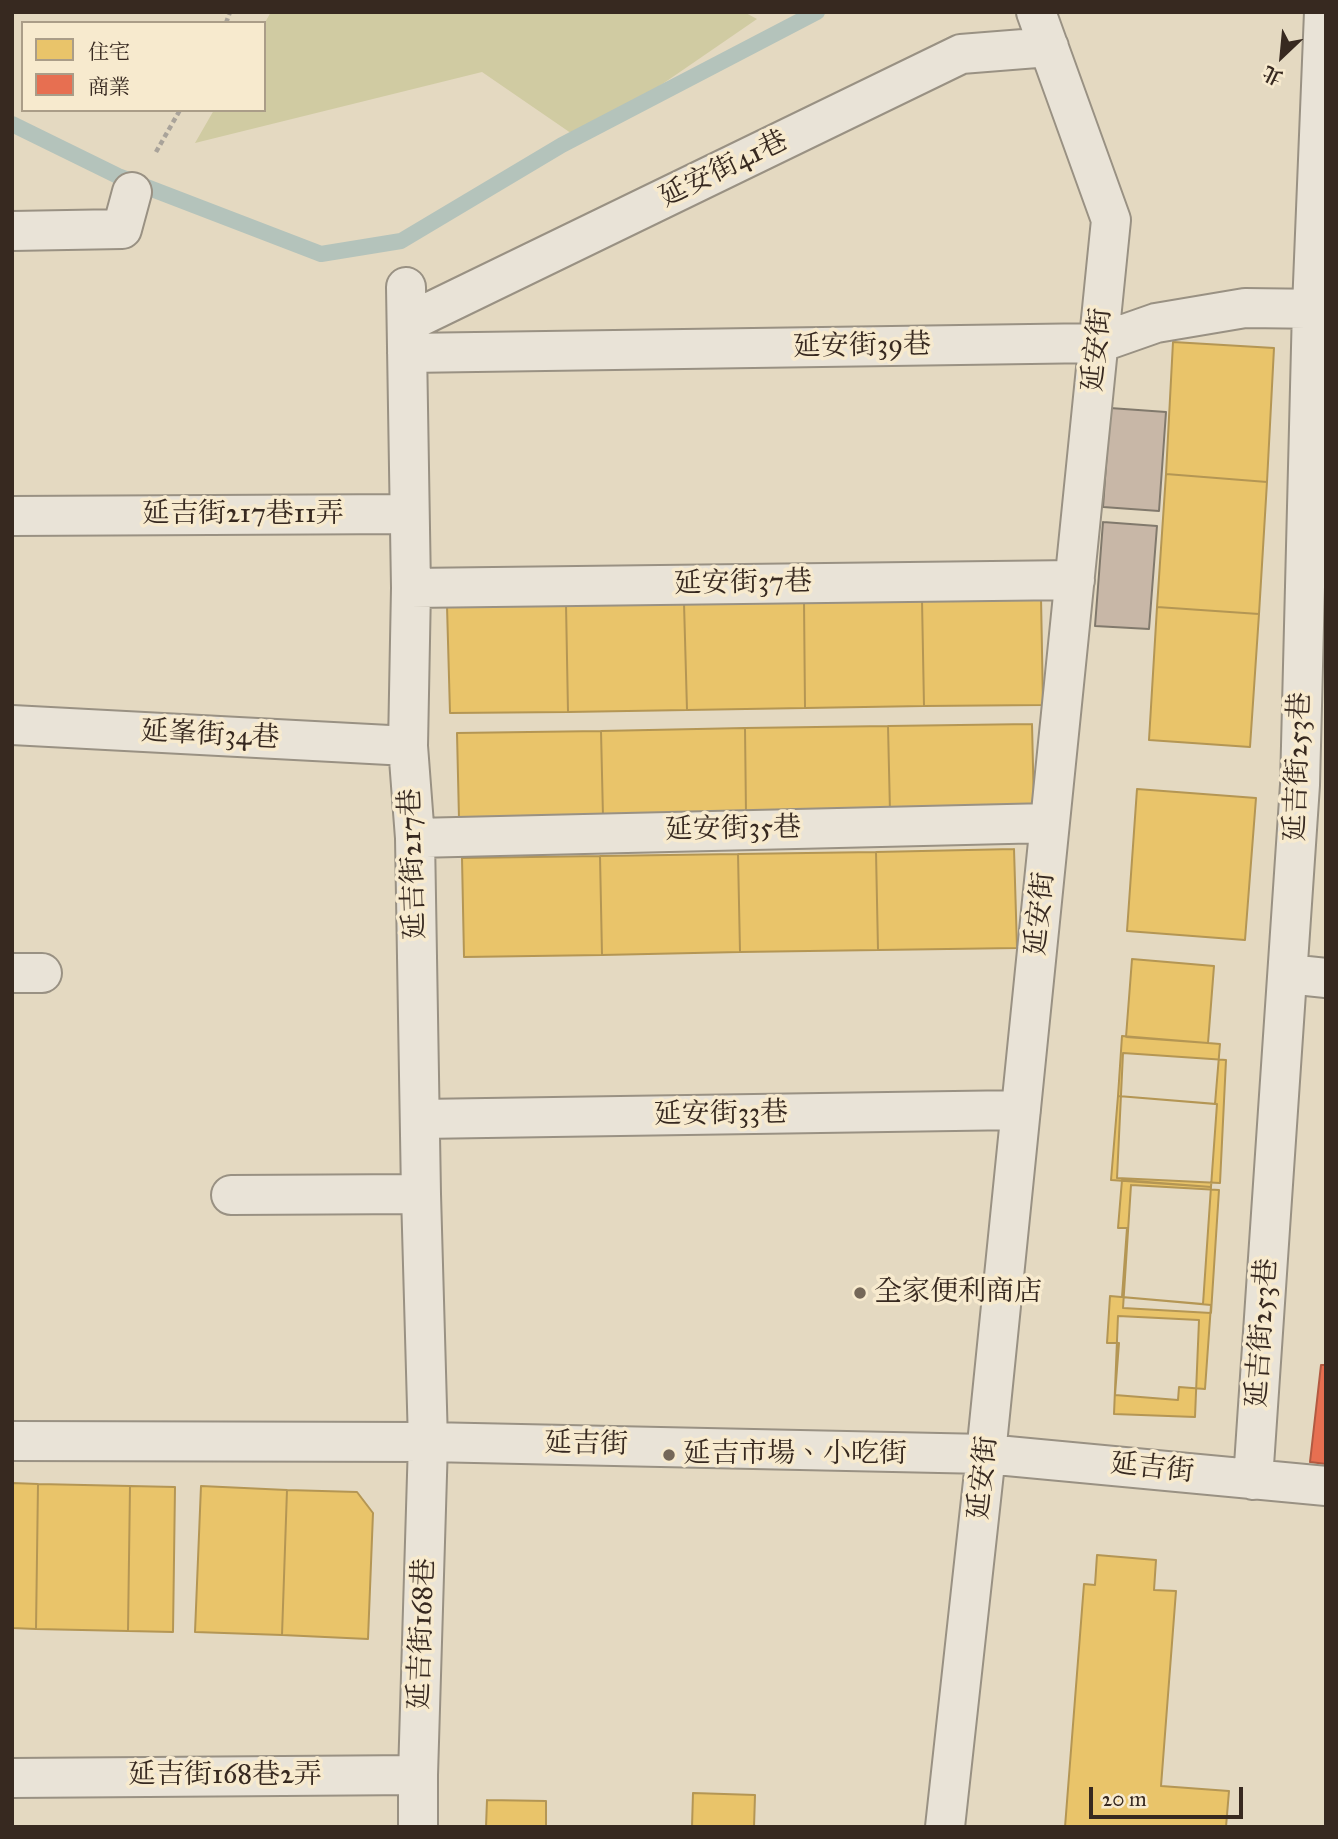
<!DOCTYPE html>
<html>
<head>
<meta charset="utf-8">
<style>
  body { margin:0 }
  #map { position:relative; width:1338px; height:1839px; overflow:hidden; background:#e4d9c1; font-family:"IM FELL Great Primer","Noto Serif TC",serif }
  canvas { display:block }
  .frame { position:absolute; inset:0; border:14px solid #372920; pointer-events:none }
  .legend { position:absolute; left:21px; top:21px; width:245px; height:91px; box-sizing:border-box; background:#f7eace; border:2px solid #aa9d88; margin:0; padding:9px 12px; list-style:none; font-size:21px; color:#372920 }
  .legend li { display:flex; align-items:center; gap:14px; height:35px }
  .legend b { width:35px; border:2px solid #aa9d88 }
  .north { position:absolute; left:1247px; top:21px; width:70px; height:70px; -webkit-text-stroke:5px #f7eace; paint-order:stroke; rotate:206deg; font-size:19px; font-weight:700; line-height:28px; text-align:center; color:#372920 }
  .north::after { content:''; display:block; margin:auto; width:24px; height:32px; background:#372920; clip-path:polygon(50% 0,100% 100%,50% 72%,0 100%) }
  .scale { position:absolute; left:1089px; top:1787px; width:154px; height:32px; box-sizing:border-box; border:4px solid #372920; border-top:0; padding-left:9px; font-size:21px; line-height:24px; white-space:nowrap; color:#372920; -webkit-text-stroke:5px #f7eace; paint-order:stroke }
</style>
</head>
<body>
<div id="map">
<canvas width="1338" height="1839"></canvas>
<div class="frame"></div>
<ul class="legend">
<li><b style="height:19px;background:#e9c46a"></b>住宅</li>
<li><b style="height:19px;background:#e76f51"></b>商業</li>
</ul>
<div class="north">北</div>
<div class="scale">20 m</div>
</div>
<script>
const g = document.querySelector('canvas').getContext('2d');
g.lineJoin = 'round';
function paint(path, color) { g.fillStyle = color; g.fill(path, 'evenodd'); }
const poly = rows => new Path2D(rows.map(r => 'M' + r).join(''));
function trace(path, color, width, dash) { g.strokeStyle = color; g.lineWidth = width; g.lineCap = dash ? 'butt' : 'round'; g.setLineDash(dash || []); g.stroke(path); }
function drawText(font, color, halo, rows, align = 'center') {
  g.font = font + ' "IM FELL Great Primer","Noto Serif TC",serif'; g.lineWidth = 7; g.setLineDash([]); g.textBaseline = 'middle'; g.strokeStyle = halo; g.fillStyle = color; for (const [text, x, y, turn = 0] of rows) {
    g.save(); g.translate(x, y); g.rotate((+turn || 0) * Math.PI / 180); g.textAlign = isNaN(turn) ? turn : align; if (halo) g.strokeText(text, 0, 0); g.fillText(text, 0, 0); g.restore();
  }
}
paint(poly([
  [271,12,744,12,757,19,581,140,482,72,195,143,214,110,264,110,264,24]
]), '#d0cba2');
const homes = poly([
  [1173,342,1274,348,1267,482,1166,474,1173,342],
  [1166,474,1267,482,1259,614,1157,607,1166,474],
  [1041,597,1043,705,924,706,922,600,1041,597],
  [922,600,924,706,805,708,804,601,922,600],
  [804,601,805,708,687,710,684,603,804,601],
  [684,603,687,710,568,712,566,604,684,603],
  [566,604,568,712,450,713,447,606,566,604],
  [1157,607,1259,614,1250,747,1149,740,1157,607],
  [1032,724,1034,809,890,812,888,726,1032,724],
  [888,726,890,812,746,814,745,728,888,726],
  [745,728,746,814,603,817,601,731,745,728],
  [601,731,603,817,459,819,457,733,601,731],
  [1137,789,1256,798,1245,940,1127,931,1137,789],
  [1014,849,1017,948,878,950,876,852,1014,849],
  [876,852,878,950,740,952,738,854,876,852],
  [738,854,740,952,602,955,600,856,738,854],
  [600,856,602,955,464,957,462,858,600,856],
  [1132,959,1214,966,1208,1043,1126,1037,1132,959],
  [1122,1036,1220,1044,1215,1104,1118,1096,1122,1036],
  [1123,1053,1226,1060,1220,1183,1117,1178,1123,1053],
  [1118,1096,1217,1104,1211,1187,1111,1180,1118,1096],
  [1122,1180,1211,1187,1203,1304,1122,1297,1127,1228,1118,1228,1122,1180],
  [1131,1185,1219,1190,1211,1313,1123,1308,1131,1185],
  [1110,1296,1211,1305,1205,1389,1179,1387,1178,1400,1115,1395,1119,1343,1107,1343,1110,1296],
  [1118,1316,1199,1320,1195,1417,1114,1414,1118,1316],
  [12,1483,38,1484,36,1629,12,1628,12,1483],
  [38,1484,130,1486,128,1631,36,1629,38,1484],
  [130,1486,175,1487,173,1632,128,1631,130,1486],
  [201,1486,287,1490,282,1635,195,1632,201,1486],
  [287,1490,357,1492,373,1513,368,1639,282,1635,287,1490],
  [1097,1555,1156,1560,1154,1590,1176,1591,1161,1786,1229,1791,1226,1827,1065,1827,1084,1584,1095,1585,1097,1555],
  [693,1793,755,1795,754,1827,692,1827,693,1793],
  [487,1800,546,1801,546,1827,486,1827,487,1800]
]);
paint(homes, '#e9c46a');
trace(homes, '#b49654', 2);
const shops = poly([
  [1321,1365,1326,1365,1326,1464,1310,1462,1321,1365]
]);
paint(shops, '#e76f51');
trace(shops, '#b25a42', 2);
trace(poly([
  [12,124,118,176,321,254,401,241,562,145,817,12]
]), '#b4c3bb', 16);
const building = poly([
  [1110,408,1166,412,1159,511,1103,507,1110,408],
  [1103,522,1157,526,1149,629,1095,626,1103,522]
]);
paint(building, '#c8b7a7');
trace(building, '#81796c', 2);
const minor = poly([
  [12,231,122,229,132,192],
  [406,287,411,588,408,746,415,838,421,1194,428,1442,418,1775,418,1827],
  [407,323,961,54,1049,47],
  [407,353,1099,343,1156,323,1245,308,1326,309],
  [12,516,409,514],
  [411,588,1075,580],
  [12,725,408,746],
  [415,838,1050,823],
  [12,973,42,973],
  [1288,974,1326,978],
  [420,1119,1021,1110],
  [231,1195,421,1194],
  [12,1441,428,1442,986,1454,1326,1486],
  [1253,1480,1300,785,1312,308,1324,12],
  [12,1778,418,1775],
  [945,1827,986,1454,1111,220,1036,12]
]);
trace(minor, '#999183', 42);
trace(poly([
  [226,23,230,12],
  [156,152,180,110]
]), '#a9a39a', 4.5, [5, 3.5]);
trace(minor, '#e9e3d7', 38);
for (const [x, y, r, color] of [
  [860,1293,7,"#746758"],
  [669,1455,7,"#746758"]
]) { const dot = new Path2D(); dot.arc(x, y, r, 0, 2 * Math.PI); g.fillStyle = color; g.fill(dot); trace(dot, '#f7eace', 2.5); }
drawText('28px', '#372920', '#f7eace', [
  ["延安街41巷",724,170,-26],
  ["延安街39巷",862,347,-1],
  ["延安街",1098,350,-84],
  ["延吉街217巷11弄",243,515],
  ["延安街37巷",743,584,-1],
  ["延峯街34巷",210,736,3],
  ["延吉街253巷",1299,767,-88],
  ["延安街35巷",733,830,-1],
  ["延吉街217巷",414,864,-92],
  ["延安街",1041,914,-84],
  ["延安街33巷",721,1115,-1],
  ["延吉街253巷",1263,1333,-86],
  ["延吉街",586,1445,1],
  ["延吉街",1152,1469,6],
  ["延安街",984,1478,-84],
  ["延吉街168巷",423,1634,-88],
  ["延吉街168巷2弄",225,1776]
]);
drawText('28px', '#372920', '#f7eace', [
  ["全家便利商店",874,1293],
  ["延吉市場、小吃街",683,1455]
], 'left');
</script>
</body>
</html>
